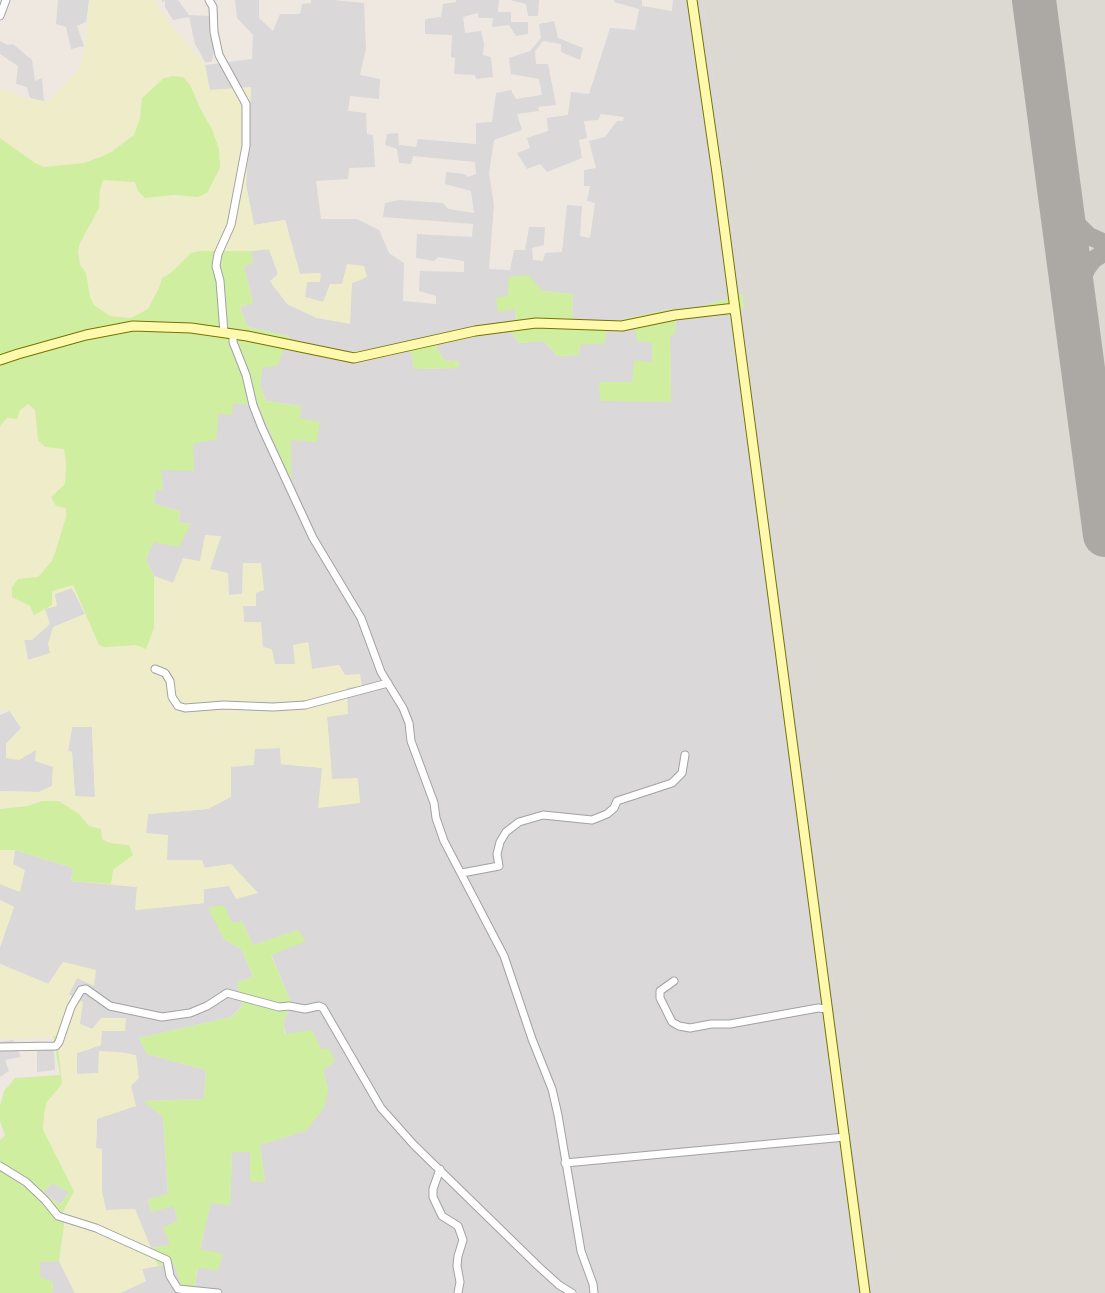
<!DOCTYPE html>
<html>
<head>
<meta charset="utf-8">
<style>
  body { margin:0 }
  canvas { display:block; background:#eee8e0 }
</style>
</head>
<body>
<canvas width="1105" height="1293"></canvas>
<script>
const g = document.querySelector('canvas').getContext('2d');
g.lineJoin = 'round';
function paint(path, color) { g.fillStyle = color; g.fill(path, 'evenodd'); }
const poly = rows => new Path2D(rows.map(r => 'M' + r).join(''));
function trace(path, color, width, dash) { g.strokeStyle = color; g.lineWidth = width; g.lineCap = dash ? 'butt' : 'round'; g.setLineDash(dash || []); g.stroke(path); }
paint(poly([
  [58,0,89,0,86,22,77,26,84,46,71,49,66,27,56,24],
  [162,0,178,0,189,15,211,16,215,40,212,62,205,62,195,44,189,17,173,20,165,7,165,1,162,2],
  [235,0,259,0,259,18,273,31,280,14,300,14,302,4,311,3,311,0,333,0,364,3,366,49,360,75,380,79,379,99,350,96,348,111,366,113,367,134,373,135,375,167,349,168,348,179,316,181,321,219,357,219,379,230,389,253,404,263,403,301,436,304,436,296,419,291,420,271,464,272,464,261,438,257,434,261,416,258,417,234,472,237,473,224,383,217,385,203,399,200,443,203,448,209,474,213,471,191,445,184,446,172,464,174,468,177,476,174,475,162,413,156,411,164,399,163,397,149,385,145,387,134,398,133,399,145,416,147,418,139,476,144,476,123,492,122,496,93,511,90,516,99,542,95,539,79,511,74,509,58,530,51,541,38,539,24,554,21,558,38,583,48,580,60,561,52,561,44,543,41,535,51,536,64,548,64,556,105,538,107,539,111,517,114,522,130,494,140,489,173,494,205,489,269,510,270,514,250,525,250,529,227,545,227,544,245,532,248,533,260,543,261,545,253,562,252,567,205,582,206,580,236,590,238,595,203,587,201,590,186,584,186,584,170,596,168,589,141,605,137,617,121,623,121,624,117,601,114,598,120,584,121,587,138,579,140,582,158,547,172,540,164,527,169,517,153,530,148,527,138,548,131,547,118,568,115,571,92,589,94,610,28,635,30,639,9,614,2,614,0,642,0,642,6,672,11,673,0,703,0,742,294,696,308,665,310,616,321,572,321,573,294,543,291,515,309,516,322,416,339,395,347,350,352,288,340,290,336,248,327,240,307,253,303,244,266,253,263,251,251,269,249,278,274,270,281,287,304,317,318,352,283,366,278,342,285,323,302,305,297,307,282,321,273,300,274,285,220,254,225,246,185,251,88,209,90,205,65,252,59,253,35,237,18],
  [456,0,499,0,498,12,511,12,511,22,528,22,528,34,516,36,509,25,492,27,493,18,479,18,478,13,463,17,465,33,481,31,484,44,483,55,491,57,493,77,476,79,475,75,454,74,455,58,451,57,452,35,425,34,425,19,441,17,443,4,456,2],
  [510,0,539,0,538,16,528,16,526,4],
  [0,41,7,45,13,44,32,60,35,81,42,78,44,101,30,98,27,87,16,84,18,66,0,54],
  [744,308,874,1293,120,1293,146,1281,142,1269,174,1263,181,1286,195,1287,200,1249,211,1202,230,1205,232,1152,250,1152,251,1181,265,1182,260,1145,307,1130,328,1089,323,1070,335,1061,322,1050,286,1034,283,1022,292,1004,271,954,305,941,298,930,253,945,242,921,232,923,209,908,224,939,242,950,253,977,237,982,242,1006,231,1017,139,1038,147,1054,206,1070,204,1099,144,1101,163,1117,168,1195,148,1199,151,1212,174,1205,178,1222,170,1245,151,1248,135,1209,106,1210,102,1192,102,1149,96,1148,99,1073,77,1075,77,1053,101,1045,92,1029,80,1024,69,994,77,978,96,970,49,984,0,964,0,947,14,907,0,900,0,884,20,892,13,864,15,850,73,868,71,881,137,887,136,910,204,903,204,889,229,886,257,893,231,864,204,868,202,860,166,860,146,834,148,814,208,809,231,767,255,749,280,748,281,764,322,768,332,779,327,717,345,675,339,665,312,669,308,642,295,664,275,664,244,622,242,594,229,595,210,569,221,536,200,561,173,583,154,576,146,560,153,542,191,524,179,522,180,511,154,504,155,490,163,490,161,470,193,444,218,414,233,403,258,405,291,478,291,440,299,418,301,406,266,401,260,385,262,368,284,350,354,359,410,347,414,369,457,368,460,362,444,360,436,347,437,341,508,328,519,343,543,341,558,356,579,355,580,345,606,331,635,328,652,342,652,362,671,402,670,336,675,333,676,319,713,311],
  [72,588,85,614,53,627,51,653,28,660,24,639,32,640,45,609,55,594],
  [10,711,21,728,6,744,36,750,53,767,52,786,39,792,0,791,0,715],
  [72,727,92,727,95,797,75,797,72,752,68,751],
  [13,1040,21,1057,5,1060,9,1071,0,1077,0,1042],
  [54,1050,55,1070,37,1072,37,1051],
  [52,1183,69,1192,60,1205,43,1192],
  [59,1261,75,1293,52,1293,53,1282,40,1278,40,1262]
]), '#dad8d8');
paint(poly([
  [703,0,1105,0,1105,1293,874,1293]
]), '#dcd8d2');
paint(poly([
  [90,0,153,0,171,25,205,65,210,90,251,87,246,185,254,225,285,220,300,274,321,273,320,282,307,282,305,297,323,302,330,284,342,284,347,264,364,266,367,277,352,283,350,324,317,318,287,304,270,281,278,274,269,249,251,251,200,251,191,253,171,273,162,278,159,288,148,309,131,318,110,316,94,305,90,297,86,273,80,265,78,252,80,243,99,208,100,189,103,180,135,182,138,191,145,198,174,195,198,197,212,129,202,112,190,85,164,78,142,98,140,118,134,135,111,152,103,156,84,163,44,167,35,163,0,138,0,88,22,97,48,102,80,69,86,40],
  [28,404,35,410,36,430,45,447,64,449,66,463,66,517,55,553,51,562,38,577,18,579,12,597,30,606,34,614,52,591,73,585,99,645,104,647,136,645,146,649,154,628,154,576,173,583,183,558,200,561,205,535,221,536,210,569,228,573,229,595,242,594,243,563,261,563,264,590,256,593,256,606,243,606,244,622,261,622,263,647,272,649,275,664,295,664,293,645,308,642,312,669,339,665,345,675,360,674,362,686,347,688,348,714,327,717,332,779,358,778,360,803,318,808,322,768,281,764,280,748,255,749,254,765,231,767,231,797,208,809,148,814,146,833,168,835,167,860,202,860,205,868,231,864,258,893,236,899,229,886,204,889,204,903,135,910,137,887,111,884,113,870,133,855,129,845,110,843,102,839,101,829,89,826,79,814,42,801,28,806,0,809,0,791,39,792,52,786,53,767,35,761,36,750,19,760,6,758,6,744,21,728,10,711,0,709,0,426,7,418],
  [72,588,85,614,53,627,48,644,50,653,28,660,24,640,32,640,50,624,45,609,57,606,55,594],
  [72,727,92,727,95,797,75,796,72,752,68,751],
  [0,850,15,850,13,864,25,870,20,892,0,884],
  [0,900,14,907,0,947],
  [63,962,96,970,94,986,77,978,69,994,83,1002,80,1024,92,1029,101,1018,126,1018,125,1031,102,1031,101,1045,77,1053,77,1074,98,1073,99,1051,119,1052,136,1055,139,1078,131,1086,136,1106,97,1119,96,1148,102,1149,102,1192,106,1210,135,1209,158,1266,142,1269,146,1281,120,1293,75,1293,59,1261,65,1218,62,1214,74,1191,43,1130,44,1113,47,1102,62,1084,57,1036,0,1040,0,964,48,984]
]), '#efedc9');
paint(poly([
  [173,76,183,77,190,85,202,112,212,129,219,149,220,168,207,193,198,197,174,195,145,198,138,191,135,182,103,180,100,189,99,208,80,243,78,252,80,265,86,273,90,297,94,305,110,316,131,318,148,309,159,288,162,278,171,273,191,253,200,251,251,251,253,263,244,266,253,303,240,307,248,327,290,336,289,340,350,352,395,347,416,339,516,322,515,309,498,312,496,298,508,295,509,277,528,275,543,291,573,294,572,321,616,321,665,310,696,308,742,294,744,308,713,311,676,319,675,333,670,336,671,402,600,401,599,382,632,382,634,360,652,362,652,343,637,341,635,328,606,331,605,343,580,345,579,355,558,356,543,341,519,343,508,328,437,341,436,347,444,360,460,362,457,368,414,369,410,347,354,359,284,350,277,366,262,368,260,385,266,401,301,406,300,418,320,422,317,442,291,440,291,480,258,405,233,403,232,415,218,414,217,439,193,444,194,471,161,470,163,490,155,490,154,504,180,511,179,522,191,524,179,547,153,542,146,560,154,576,154,628,146,649,136,645,104,647,99,645,73,585,52,591,52,605,34,615,30,606,12,597,12,587,18,579,38,577,51,562,55,553,66,517,66,508,56,506,51,497,65,484,66,463,64,449,45,447,38,440,35,410,28,404,20,410,17,419,7,418,0,426,0,138,35,163,44,167,84,163,103,156,111,152,134,135,140,118,142,98,164,78],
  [42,801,59,801,79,814,89,826,101,829,102,839,110,843,129,845,133,855,113,870,111,884,71,881,73,868,15,850,0,850,0,809,28,806],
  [224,905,232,923,242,921,253,945,298,930,306,941,271,955,292,1004,283,1022,285,1034,312,1030,322,1050,329,1048,335,1061,323,1070,328,1089,325,1106,307,1130,260,1145,265,1182,250,1181,250,1152,232,1152,230,1205,211,1203,200,1249,223,1254,218,1270,197,1268,195,1287,181,1286,174,1263,158,1266,151,1248,170,1245,163,1227,178,1221,174,1206,151,1212,148,1199,168,1194,163,1117,143,1101,204,1099,206,1070,147,1054,139,1038,231,1017,242,1007,237,982,253,977,242,950,224,939,208,908],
  [53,1036,57,1036,62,1084,47,1102,44,1113,43,1130,74,1191,62,1214,65,1218,59,1261,40,1262,40,1277,53,1282,52,1293,0,1293,0,1140,5,1135,0,1121,0,1106,4,1091,15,1078,60,1075],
  [52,1183,69,1192,60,1205,43,1192]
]), '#d0eea0');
trace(poly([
  [1059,186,1066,208,1074,221,1089,236,1105,243],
  [1075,303,1080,284,1087,268,1093,260,1105,252]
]), '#aca8a4', 18);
trace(poly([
  [1034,0,1105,535]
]), '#aca8a4', 44);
const street = poly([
  [209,0,213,7,214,32,219,55,246,104,246,146,231,225,218,254,216,266,220,281,224,333],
  [0,16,6,0],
  [233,334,233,342,246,375,253,405,262,428,313,538,361,618,381,672,403,708,409,723,411,741,434,803,436,818,444,841,504,956,532,1039,552,1089,558,1115,581,1251,593,1284,594,1293],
  [155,669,165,673,170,681,172,697,178,706,185,708,224,705,273,707,305,705,388,683],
  [462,873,499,866,497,854,500,842,506,832,519,822,543,815,592,820,607,814,614,808,617,801,672,783,682,773,685,755],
  [674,981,660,991,660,998,672,1022,679,1026,690,1028,711,1024,730,1024,818,1008,827,1009],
  [0,1047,56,1046,59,1042,71,1007,81,990,86,989,110,1006,162,1017,190,1013,207,1006,227,993,279,1007,289,1006,305,1009,319,1006,323,1008,381,1108,414,1145,538,1266,559,1285,572,1293],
  [565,1163,845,1137],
  [0,1166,26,1182,45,1200,58,1216,96,1228,167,1260,170,1276,178,1289,218,1293],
  [440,1169,433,1189,433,1197,442,1216,458,1226,463,1240,458,1256,457,1266,460,1282,458,1293]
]);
const secondary = poly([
  [692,0,717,173,865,1293],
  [0,360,18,354,86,335,133,326,191,328,247,336,354,358,475,331,536,323,622,326,675,315,735,308]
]);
trace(street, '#a2a2a2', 9);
trace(secondary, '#757300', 11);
trace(street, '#fff', 7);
trace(secondary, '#fff9ad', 9);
</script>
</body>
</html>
